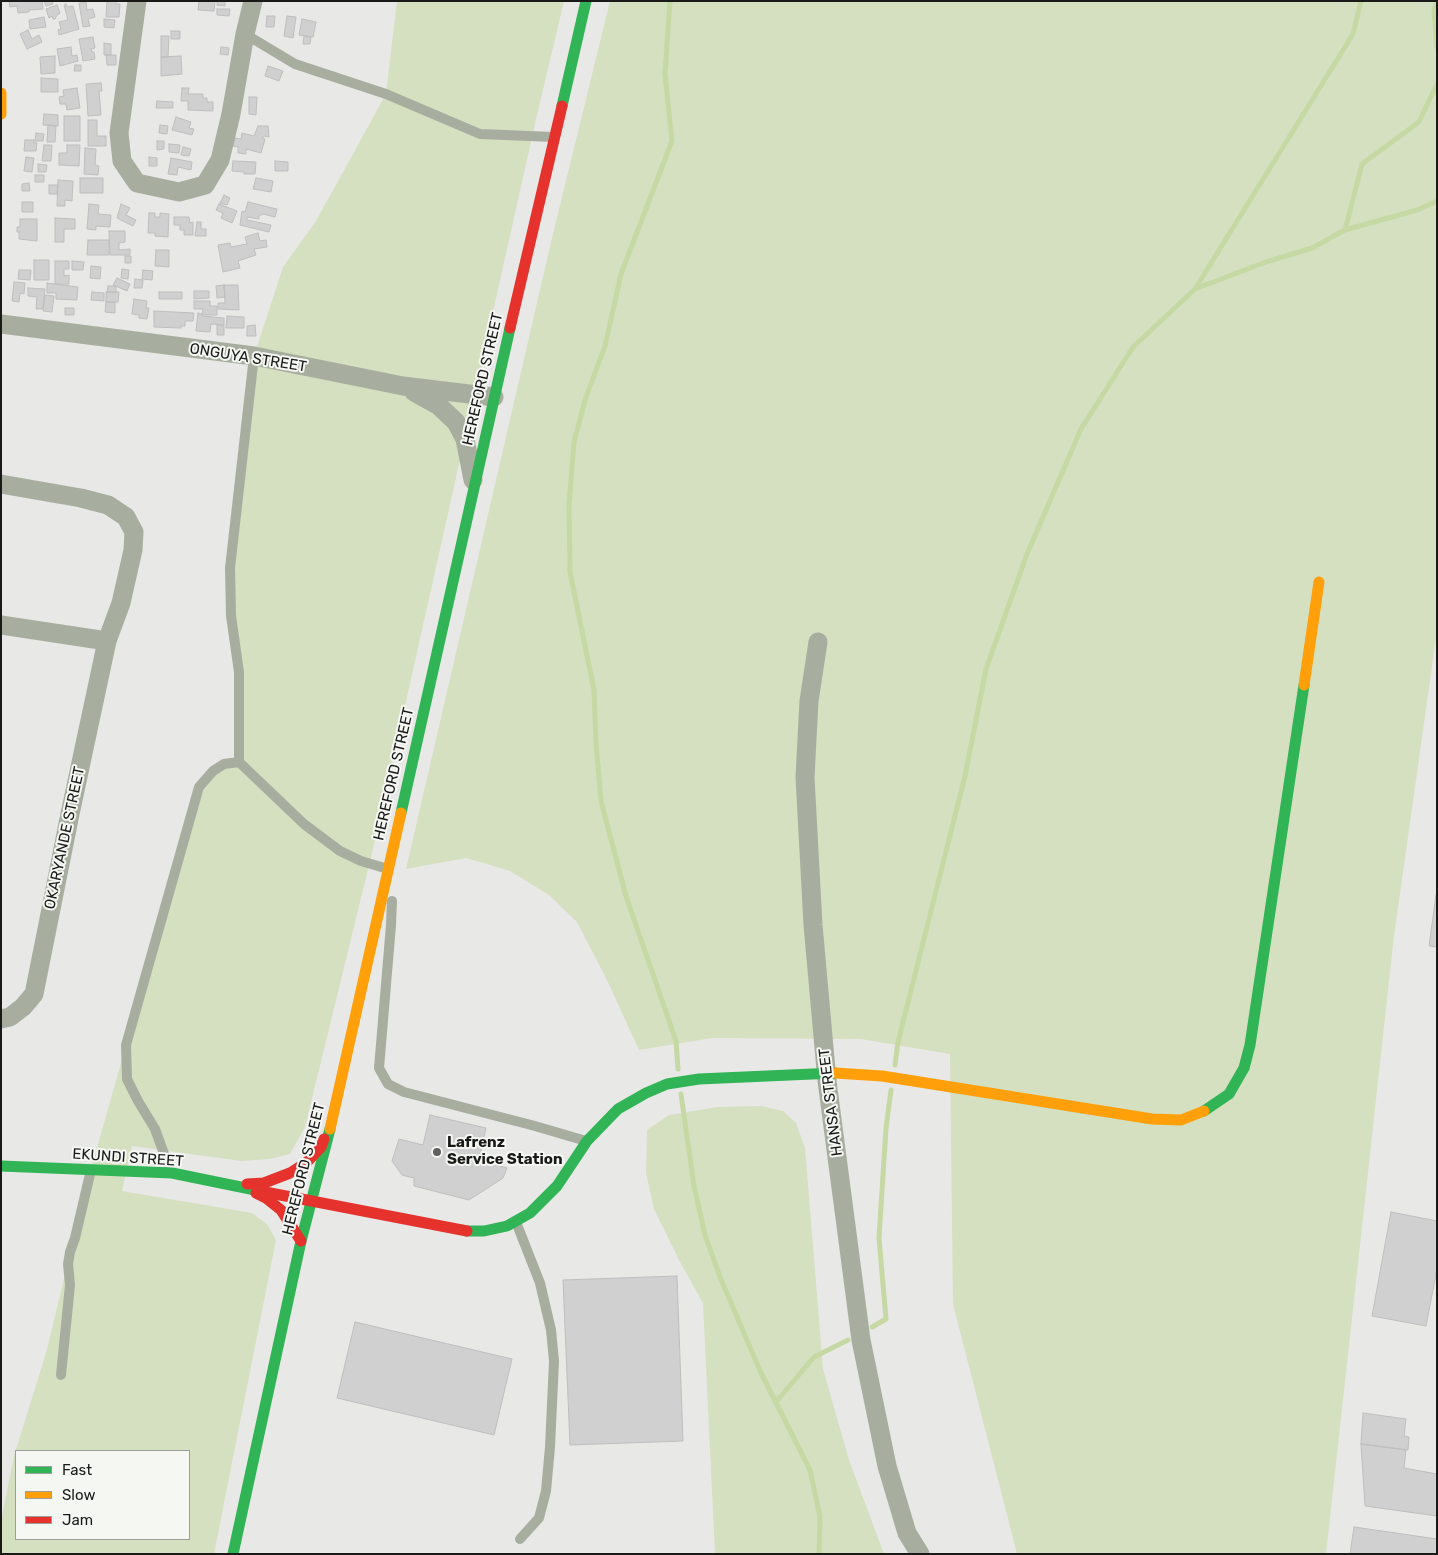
<!DOCTYPE html>
<html>
<head>
<meta charset="utf-8">
<style>
  body { margin:0 }
  #map { position:relative; width:1438px; height:1555px; overflow:hidden; background:#e8e8e7; font-family:Rubik,sans-serif }
  canvas { display:block }
  .frame { position:absolute; inset:0; border:2px solid #191918; pointer-events:none }
  .legend { position:absolute; left:15px; top:1450px; width:175px; height:90px; box-sizing:border-box; background:#f5f7f3; border:1px solid #9d9e9b; margin:0; padding:6px 9px; list-style:none; font-size:15px; color:#191918 }
  .legend li { display:flex; align-items:center; gap:10px; height:25px }
  .legend b { width:25px; border:1px solid #9d9e9b }
</style>
</head>
<body>
<div id="map">
<canvas width="1438" height="1555"></canvas>
<div class="frame"></div>
<ul class="legend">
<li><b style="height:6px;background:#30b455"></b>Fast</li>
<li><b style="height:6px;background:#ff9f0a"></b>Slow</li>
<li><b style="height:6px;background:#e5322d"></b>Jam</li>
</ul>
</div>
<script>
const g = document.querySelector('canvas').getContext('2d');
g.lineJoin = 'round';
function paint(path, color) { g.fillStyle = color; g.fill(path, 'evenodd'); }
const poly = rows => new Path2D(rows.map(r => 'M' + r).join(''));
function trace(path, color, width, dash) { g.strokeStyle = color; g.lineWidth = width; g.lineCap = dash ? 'butt' : 'round'; g.setLineDash(dash || []); g.stroke(path); }
function drawText(font, color, halo, rows, align = 'center') {
  g.font = font + ' Rubik,sans-serif'; g.lineWidth = 4; g.setLineDash([]); g.textBaseline = 'middle'; g.strokeStyle = halo; g.fillStyle = color; for (const [text, x, y, turn = 0] of rows) {
    g.save(); g.translate(x, y); g.rotate((+turn || 0) * Math.PI / 180); g.textAlign = isNaN(turn) ? turn : align; if (halo) g.strokeText(text, 0, 0); g.fillText(text, 0, 0); g.restore();
  }
}
paint(poly([
  [397,1,564,1,537,115,373,849,305,1127,290,1154,270,1159,241,1161,132,1146,122,1191,252,1213,267,1224,276,1240,214,1554,1,1554,1,1521,14,1456,46,1353,91,1169,199,787,213,771,239,762,230,568,254,356,283,267,316,221,386,94],
  [16,1451,189,1451,189,1539,16,1539],
  [610,1,1437,1,1437,631,1394,936,1326,1554,1017,1554,953,1304,950,1054,861,1039,712,1038,639,1050,607,980,577,922,549,895,510,871,466,858,406,869,552,238],
  [761,1106,783,1111,796,1123,805,1148,823,1369,849,1460,884,1554,715,1554,703,1303,680,1262,654,1209,646,1173,647,1130,669,1115,718,1107]
]), '#d4e0c0');
trace(poly([
  [670,1,665,74,672,141,621,274,605,346,586,397,574,442,569,505,570,572,594,690,596,743,601,801,626,896,676,1041,678,1069],
  [1437,2,1434,10,1437,47],
  [1345,230,1362,164,1419,122,1437,84],
  [1195,289,1266,262,1312,248,1345,230,1417,210,1437,201],
  [895,1065,898,1042,965,776,986,669,1027,554,1081,429,1133,347,1195,289,1353,34,1361,1],
  [681,1094,694,1186,705,1235,720,1277,761,1373,810,1470,820,1517,819,1554],
  [872,1327,886,1319,879,1238,886,1128,891,1090],
  [776,1402,814,1357,848,1340]
]), '#c6d9a4', 5);
const building = poly([
  [9,1,42,1,43,9,29,10,29,12,18,13,17,6,10,7,9,1],
  [44,1,52,1,53,4,46,6,44,1],
  [107,1,116,1,116,4,120,4,119,17,106,17,107,1],
  [199,1,215,1,214,11,198,10,199,1],
  [217,1,225,1,225,6,217,5,217,1],
  [86,2,87,10,93,9,95,17,88,19,90,26,83,27,79,3,86,2],
  [66,4,67,7,73,6,79,29,59,35,58,30,61,29,59,22,68,20,64,5,66,4],
  [57,5,60,13,57,15,55,19,53,19,52,16,49,18,46,9,57,5],
  [217,9,230,9,229,16,217,15,217,9],
  [267,16,275,16,274,27,266,27,267,16],
  [287,16,296,17,293,38,284,36,287,16],
  [44,17,46,27,30,29,29,20,44,17],
  [104,19,115,20,114,28,104,27,104,19],
  [302,19,316,22,313,37,299,35,302,19],
  [28,30,32,39,39,35,42,42,27,49,20,34,28,30],
  [171,31,180,31,180,39,171,39,171,31],
  [161,36,169,36,168,57,161,57,161,36],
  [304,36,311,37,310,44,303,44,304,36],
  [93,37,95,48,91,49,92,52,94,52,95,59,83,61,79,39,93,37],
  [104,43,111,44,111,55,104,55,104,43],
  [71,47,72,56,77,55,78,61,60,66,57,49,71,47],
  [221,47,229,48,228,55,220,54,221,47],
  [106,55,116,55,116,65,107,65,106,55],
  [55,56,55,73,41,74,40,57,55,56],
  [181,56,182,74,161,76,161,57,181,56],
  [75,65,81,65,81,71,74,71,75,65],
  [268,66,283,71,279,81,265,76,268,66],
  [41,78,58,79,58,92,41,92,41,78],
  [101,83,102,91,99,91,101,115,88,116,86,84,101,83],
  [77,88,80,108,67,110,66,104,60,104,59,97,64,96,63,90,77,88],
  [182,88,189,88,188,94,203,94,203,98,207,98,207,102,213,102,213,111,188,110,188,101,181,101,182,88],
  [249,97,257,97,256,115,249,114,249,97],
  [157,101,173,102,173,108,156,108,157,101],
  [44,114,58,115,58,126,43,125,44,114],
  [64,116,80,116,80,141,64,141,64,116],
  [176,117,191,122,189,128,194,129,192,135,172,130,176,117],
  [88,120,97,120,97,136,106,136,106,146,88,146,88,120],
  [48,125,56,126,55,142,47,142,48,125],
  [160,125,168,126,167,134,159,133,160,125],
  [258,126,268,126,269,137,264,136,262,138,265,139,261,153,246,149,246,154,238,153,238,147,233,146,235,138,241,139,242,133,254,136,258,126],
  [36,133,44,134,43,141,35,141,36,133],
  [25,140,34,140,34,143,37,143,36,151,24,151,25,140],
  [157,141,164,141,164,149,157,150,157,141],
  [169,144,180,145,179,153,169,152,169,144],
  [44,145,52,145,51,161,42,161,44,145],
  [67,145,80,145,79,166,59,165,59,153,67,153,67,145],
  [183,147,191,149,189,156,181,155,183,147],
  [85,148,96,149,95,165,99,166,98,175,84,174,85,148],
  [26,157,34,158,32,172,24,171,26,157],
  [149,157,157,158,157,166,149,166,149,157],
  [171,158,192,162,191,170,178,167,177,175,168,174,171,158],
  [233,161,256,162,255,174,244,174,244,172,232,171,233,161],
  [275,161,288,162,288,171,275,171,275,161],
  [38,164,47,165,46,172,38,172,38,164],
  [35,175,44,175,44,182,35,182,35,175],
  [80,178,103,178,103,193,80,193,80,178],
  [256,178,273,181,271,192,253,189,256,178],
  [58,180,73,181,72,201,65,200,65,206,57,206,58,180],
  [29,183,30,191,22,191,22,184,29,183],
  [49,185,58,185,57,194,49,194,49,185],
  [224,195,230,198,227,205,220,203,224,195],
  [22,202,33,202,33,212,22,212,22,202],
  [248,202,277,209,275,217,263,214,259,216,259,219,247,217,247,220,271,225,269,232,240,225,242,211,245,212,248,202],
  [89,204,99,205,98,214,111,215,110,227,96,226,96,230,87,229,89,204],
  [121,204,130,208,126,215,136,220,133,226,117,218,121,204],
  [219,204,237,211,232,223,221,218,223,213,216,210,219,204],
  [149,213,155,213,155,217,160,217,160,213,169,214,168,237,155,236,155,233,148,233,149,213],
  [174,217,189,217,190,223,193,222,193,235,184,235,184,230,180,230,180,225,174,225,174,217],
  [55,218,75,219,75,229,64,229,64,242,55,242,55,218],
  [20,219,37,219,37,241,19,239,19,232,17,232,17,227,20,227,20,219],
  [197,222,201,222,201,229,206,229,206,236,195,236,197,222],
  [109,231,125,231,125,242,119,243,119,250,130,249,130,255,110,255,109,231],
  [258,233,260,241,266,240,267,247,254,249,256,255,238,261,240,268,223,272,218,245,230,243,231,247,247,244,245,237,258,233],
  [88,240,109,240,109,255,87,255,88,240],
  [156,250,169,250,169,267,155,266,156,250],
  [125,256,131,256,131,263,125,263,125,256],
  [34,260,49,260,49,280,34,280,34,260],
  [55,261,69,261,69,269,64,269,64,276,69,275,69,284,55,284,55,261],
  [72,261,84,262,83,270,72,270,72,261],
  [91,266,101,267,100,279,90,278,91,266],
  [122,269,129,270,128,279,121,278,122,269],
  [19,270,31,270,30,280,18,279,19,270],
  [143,270,153,271,152,280,142,279,143,270],
  [117,278,130,284,127,291,113,285,117,278],
  [135,279,143,280,142,288,134,288,135,279],
  [14,282,25,283,24,294,20,293,19,302,12,301,14,282],
  [47,283,78,287,77,300,56,299,56,293,47,293,47,283],
  [224,285,225,297,217,298,216,286,224,285],
  [224,285,238,285,239,310,218,309,218,303,225,303,224,285],
  [108,286,116,286,116,292,107,292,108,286],
  [28,288,45,289,43,309,36,309,37,297,28,296,28,288],
  [194,291,209,291,209,298,194,299,194,291],
  [92,292,104,293,104,301,91,300,92,292],
  [106,292,119,292,118,302,106,302,106,292],
  [159,292,182,292,182,299,159,299,159,292],
  [45,295,54,296,52,312,43,311,45,295],
  [134,299,147,301,146,308,149,308,147,319,139,318,139,315,132,314,134,299],
  [194,301,210,301,210,306,217,306,217,315,202,315,203,309,194,309,194,301],
  [106,302,115,302,115,313,105,312,106,302],
  [65,308,74,308,74,315,65,315,65,308],
  [154,311,194,313,193,321,185,321,185,326,181,326,181,328,154,327,154,311],
  [198,313,202,314,202,316,224,318,224,325,211,324,210,332,196,331,198,313],
  [227,316,244,317,244,328,226,328,227,316],
  [217,325,224,325,224,335,217,335,217,325],
  [255,325,256,336,247,336,247,326,255,325],
  [1436,895,1437,895,1437,947,1429,946,1436,895],
  [430,1115,486,1128,479,1160,507,1168,503,1178,469,1200,414,1186,414,1178,402,1175,392,1161,399,1139,423,1145,430,1115],
  [1391,1212,1437,1221,1437,1269,1426,1326,1372,1316,1391,1212],
  [677,1276,683,1441,570,1445,563,1280,677,1276],
  [355,1322,512,1359,494,1435,337,1398,355,1322],
  [1363,1413,1406,1419,1404,1436,1409,1437,1408,1450,1361,1444,1363,1413],
  [1361,1444,1406,1450,1404,1468,1437,1474,1437,1516,1365,1506,1361,1444],
  [1354,1527,1437,1539,1437,1554,1350,1554,1354,1527]
]);
paint(building, '#d0d0d0');
trace(building, '#bfbebf', 1);
trace(poly([
  [245,34,295,64,386,94,480,134,553,137],
  [239,762,304,824,340,851,361,861,388,869],
  [392,901,391,925,379,1068,388,1084,404,1092,535,1126,586,1141],
  [171,1173,155,1129,138,1101,127,1079,126,1045,199,787,213,771,224,764,239,762,239,672,231,616,230,568,254,356],
  [516,1222,540,1283,551,1330,554,1361,550,1447,546,1491,539,1518,520,1539],
  [61,1375,70,1285,68,1264,70,1252,75,1238,91,1170]
]), '#a8ae9f', 10);
trace(poly([
  [137,1,119,133,122,161,137,183,179,192,205,185,220,160,231,114,245,34,253,1],
  [1,324,254,356,403,386,494,397],
  [414,392,439,406,456,422,465,439,473,480],
  [1,484,81,498,108,505,126,517,134,532,133,550,121,603,107,641,70,814,34,994,23,1007,10,1017,1,1019],
  [1,625,107,641],
  [818,642,809,701,805,777,813,925,827,1081,861,1340,887,1466,907,1533,920,1554]
]), '#a8ae9f', 19);
trace(poly([
  [562,106,586,1],
  [401,813,510,328],
  [1204,1111,1229,1094,1244,1068,1250,1045,1304,685],
  [1,1166,172,1173,265,1192],
  [467,1231,484,1231,507,1226,530,1213,557,1186,587,1141,618,1109,646,1093,667,1084,699,1079,835,1073],
  [233,1554,301,1241,330,1129]
]), '#30b455', 11);
trace(poly([
  [1,93,1,114],
  [1304,685,1319,582],
  [835,1073,882,1076,1152,1119,1181,1120,1204,1111],
  [330,1129,401,813]
]), '#ff9f0a', 11);
trace(poly([
  [510,328,562,106],
  [247,1184,264,1183,290,1173,307,1162,321,1147,324,1139],
  [265,1192,467,1231],
  [256,1193,266,1198,281,1210,301,1241]
]), '#e5322d', 11);
for (const [x, y, r, color] of [
  [437,1152,5,"#616160"]
]) { const dot = new Path2D(); dot.arc(x, y, r, 0, 2 * Math.PI); g.fillStyle = color; g.fill(dot); trace(dot, '#f5f7f3', 2); }
drawText('15px', '#191918', '#f5f7f3', [
  ["ONGUYA STREET",248,358,9],
  ["HEREFORD STREET",483,379,-77],
  ["HEREFORD STREET",394,774,-77],
  ["OKARYANDE STREET",65,838,-78],
  ["HANSA STREET",831,1102,-97],
  ["EKUNDI STREET",128,1158,4],
  ["HEREFORD STREET",304,1169,-76]
]);
drawText('bold 15px', '#191918', '#f5f7f3', [
  ["Lafrenz",447,1143],
  ["Service Station",447,1160]
], 'left');
</script>
</body>
</html>
